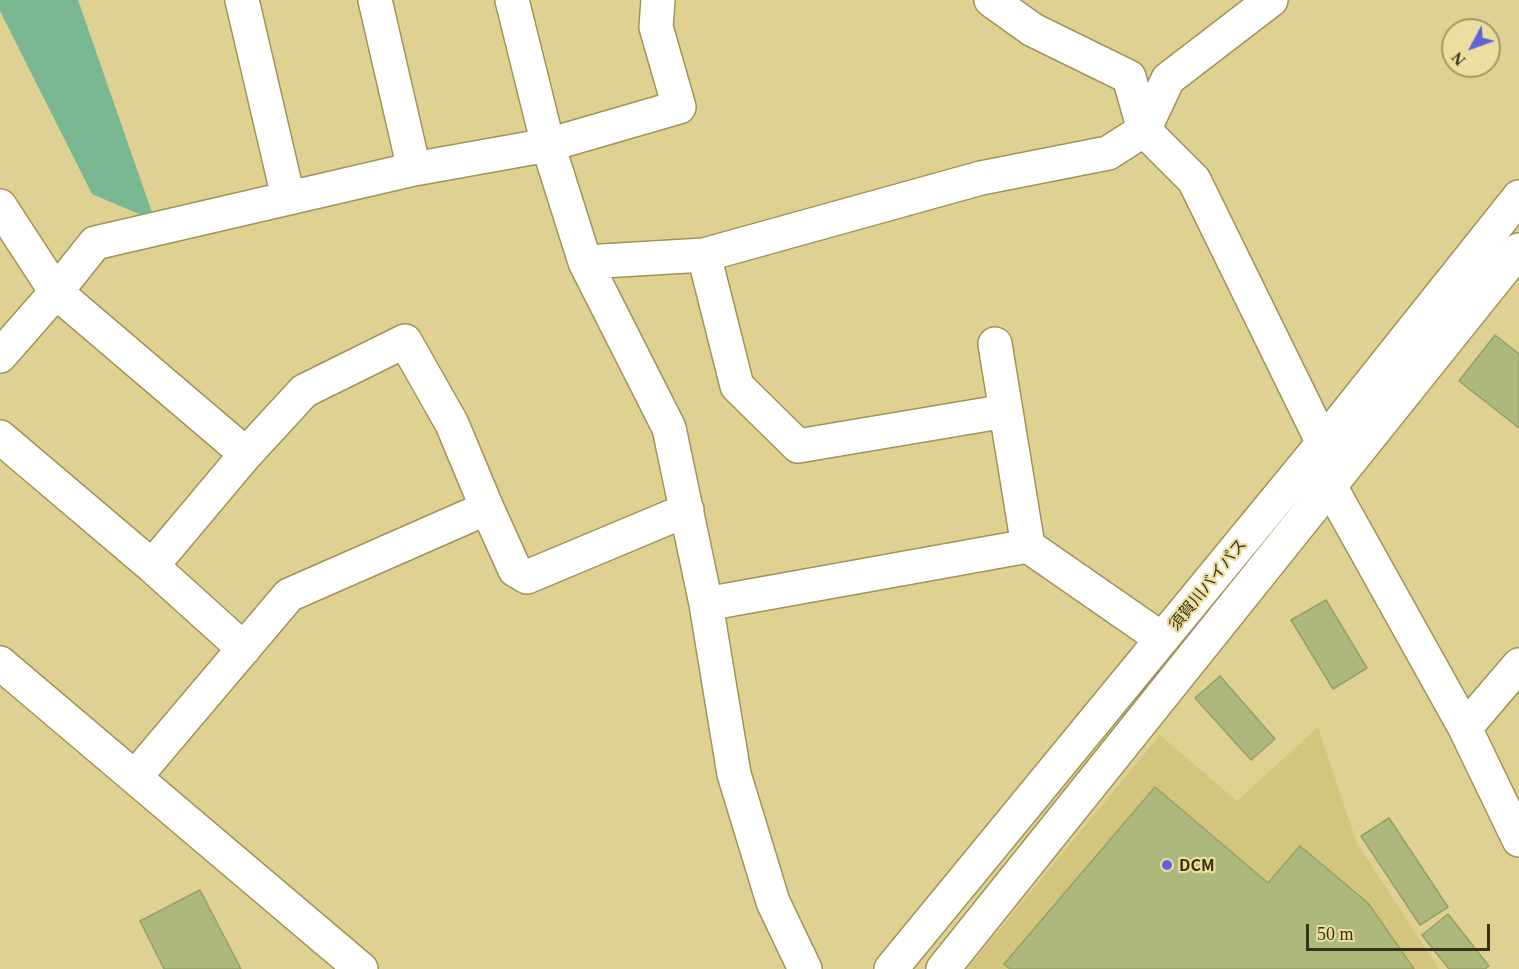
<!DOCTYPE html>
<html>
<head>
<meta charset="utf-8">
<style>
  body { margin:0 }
  #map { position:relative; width:1519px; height:969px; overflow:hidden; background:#ded192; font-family:Georgia,serif }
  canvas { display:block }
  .north { position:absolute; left:1441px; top:18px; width:60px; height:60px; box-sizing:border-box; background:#ebde9f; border:2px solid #a39969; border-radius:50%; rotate:229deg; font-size:16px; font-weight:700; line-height:24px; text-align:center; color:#383219 }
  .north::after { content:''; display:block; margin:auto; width:21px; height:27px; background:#5f63db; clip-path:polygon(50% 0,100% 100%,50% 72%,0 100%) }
  .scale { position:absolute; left:1306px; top:924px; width:184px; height:27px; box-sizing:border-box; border:3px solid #383219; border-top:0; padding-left:8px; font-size:18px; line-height:21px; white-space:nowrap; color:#383219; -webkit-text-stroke:4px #ebde9f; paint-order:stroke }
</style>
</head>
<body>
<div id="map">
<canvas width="1519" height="969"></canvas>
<div class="north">N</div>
<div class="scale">50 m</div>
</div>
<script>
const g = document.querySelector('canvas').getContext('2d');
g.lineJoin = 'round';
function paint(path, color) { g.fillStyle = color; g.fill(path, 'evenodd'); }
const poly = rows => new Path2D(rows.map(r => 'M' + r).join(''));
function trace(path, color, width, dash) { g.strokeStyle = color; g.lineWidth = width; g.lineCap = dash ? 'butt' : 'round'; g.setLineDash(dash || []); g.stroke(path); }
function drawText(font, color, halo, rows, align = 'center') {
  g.font = font + ' Georgia,"Noto Sans JP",serif'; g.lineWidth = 4.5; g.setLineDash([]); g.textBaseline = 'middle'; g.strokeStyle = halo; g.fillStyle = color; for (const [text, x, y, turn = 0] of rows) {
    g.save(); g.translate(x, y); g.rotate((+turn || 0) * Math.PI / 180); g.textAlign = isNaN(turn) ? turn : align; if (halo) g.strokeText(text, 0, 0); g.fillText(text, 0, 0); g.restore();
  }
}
paint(poly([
  [1318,727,1357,843,1439,969,967,969,1160,735,1237,801]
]), '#d4c57e');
paint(poly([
  [0,0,78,0,155,221,92,194,0,11]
]), '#7ab893');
const building = poly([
  [1495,335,1519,354,1519,428,1459,381,1495,335],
  [1326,600,1367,668,1333,689,1291,620,1326,600],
  [1220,676,1275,739,1251,760,1195,698,1220,676],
  [1155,787,1268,883,1300,846,1368,903,1414,969,1010,969,1004,964,1155,787],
  [1389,818,1448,907,1420,925,1361,836,1389,818],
  [200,890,241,969,164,969,140,921,200,890],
  [1448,914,1489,966,1485,969,1449,969,1422,935,1448,914]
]);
paint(building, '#acb87c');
trace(building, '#96a166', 1.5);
const minor = poly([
  [242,0,288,197],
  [375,0,414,169],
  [512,0,548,145,585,262,669,428,706,604,734,774,773,902,805,969],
  [991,0,1033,30,1129,77,1144,130,1194,180,1323,443,1330,486,1465,728,1519,840],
  [0,206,56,292,246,454,152,566],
  [704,255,737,386,798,446,1006,411],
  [585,262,704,255,981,178,1108,153,1144,130,1168,79,1271,0],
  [995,344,1028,546],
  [0,356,56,292,95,243,414,169,548,145,679,107,656,27,658,0],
  [0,437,152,566,244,649],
  [246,454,304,391,405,341,452,424,487,508],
  [706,604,1028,546,1162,639],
  [0,663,361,969],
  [1465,728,1519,665],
  [135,777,289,595,487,508,515,570,527,577,687,510]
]);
const highway = poly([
  [891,969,1323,443,1519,197],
  [943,969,1519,250]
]);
trace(minor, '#a19458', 36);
trace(highway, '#a19458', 36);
trace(minor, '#fff', 33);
trace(highway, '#fff', 33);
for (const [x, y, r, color] of [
  [1167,865,6,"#5f63db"]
]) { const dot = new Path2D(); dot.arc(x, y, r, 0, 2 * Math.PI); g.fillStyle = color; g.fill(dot); trace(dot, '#ebde9f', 2); }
drawText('16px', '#383219', '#ebde9f', [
  ["須賀川バイパス",1207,584,-51]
]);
drawText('bold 16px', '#383219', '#ebde9f', [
  ["DCM",1179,865]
], 'left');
</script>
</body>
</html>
